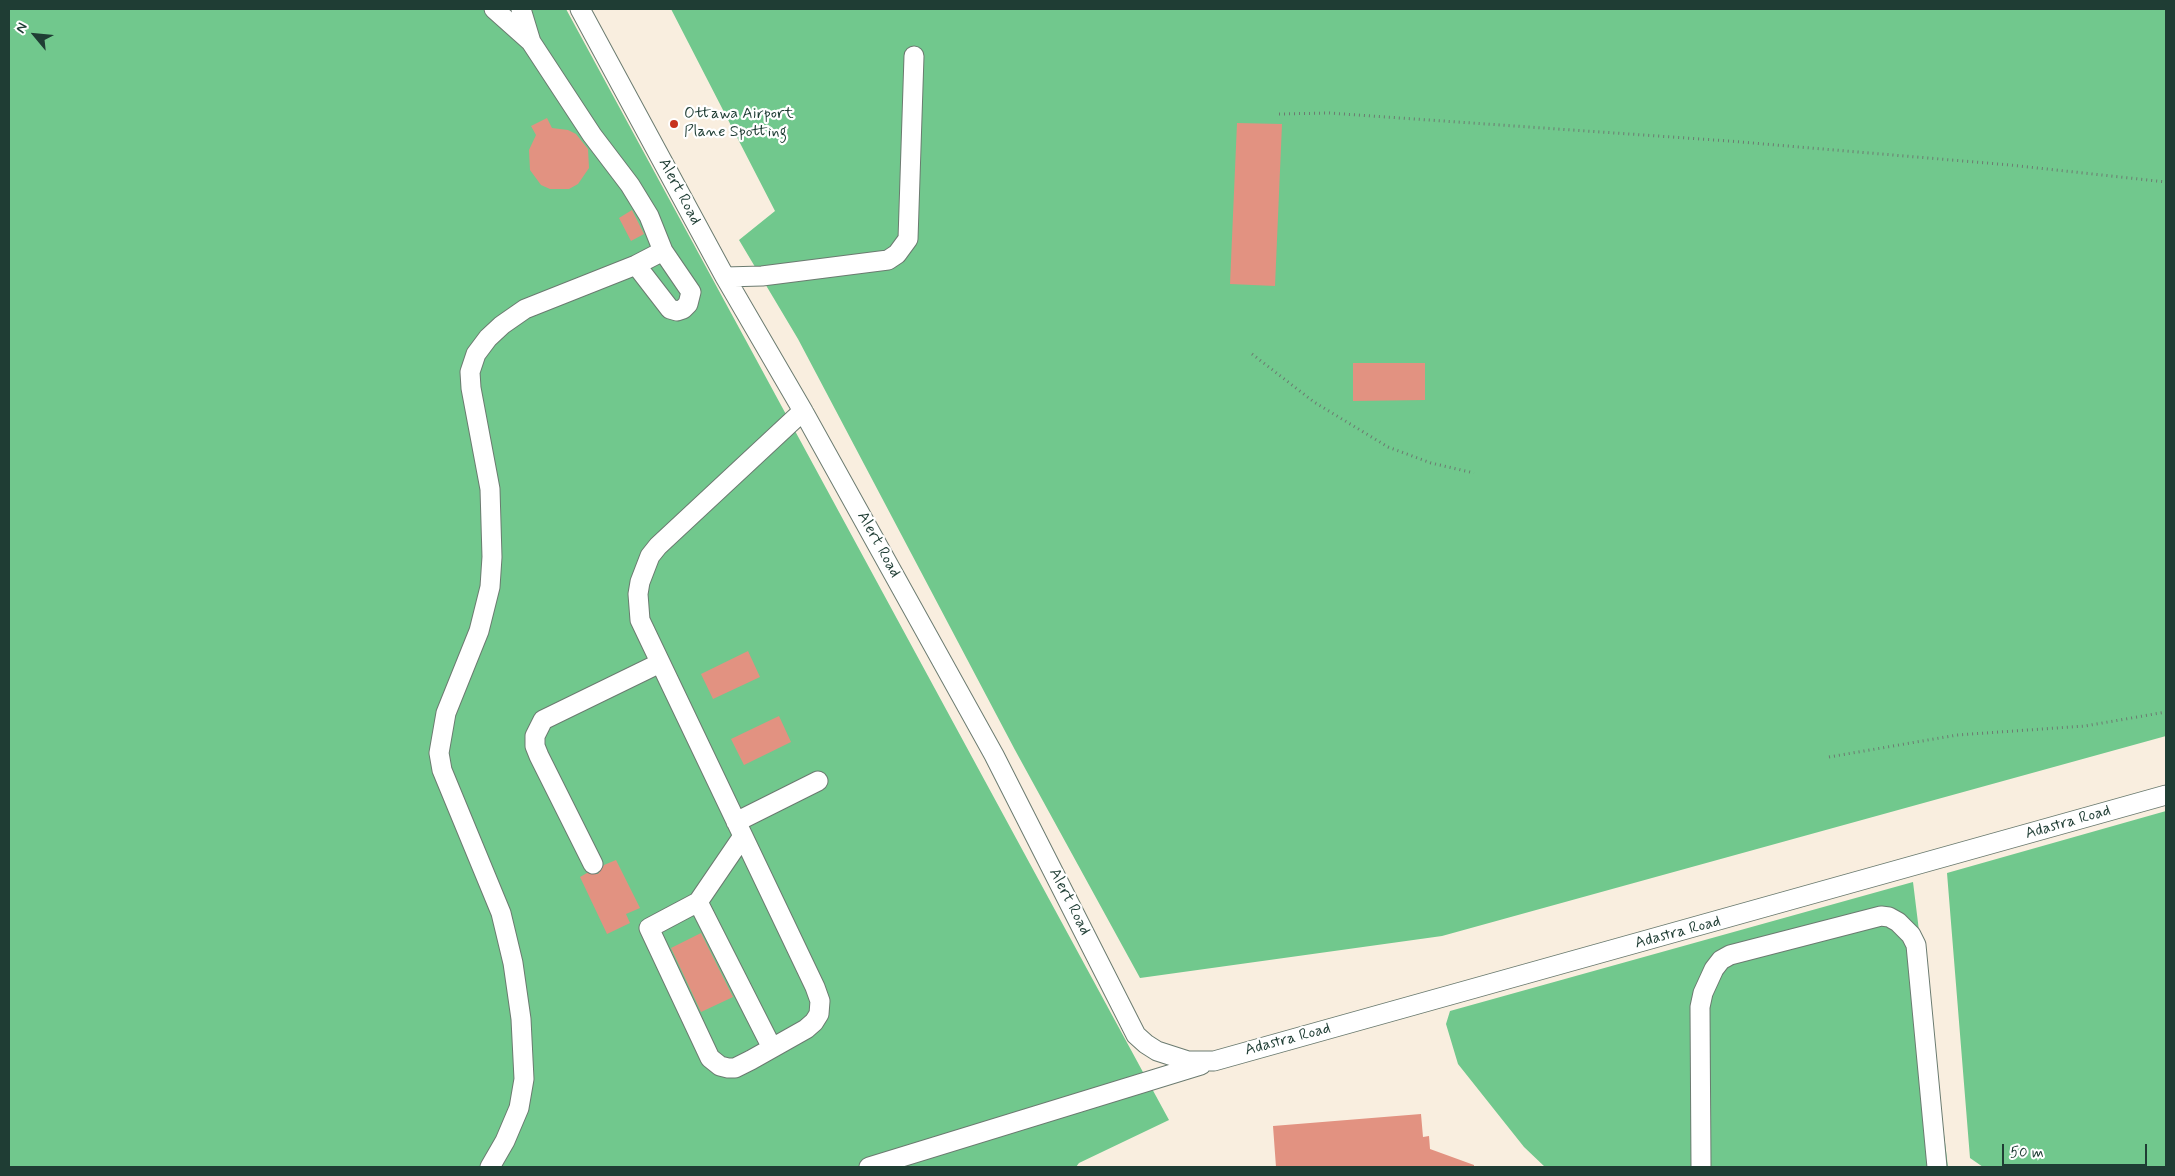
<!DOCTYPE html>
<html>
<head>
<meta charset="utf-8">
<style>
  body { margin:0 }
  #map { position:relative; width:2175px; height:1176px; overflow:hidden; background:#f9eedf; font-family:Mynerve,sans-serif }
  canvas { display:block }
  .frame { position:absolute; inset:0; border:10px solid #1f3d34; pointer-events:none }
  .north { position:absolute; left:10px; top:10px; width:50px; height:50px; -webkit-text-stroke:4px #fff; paint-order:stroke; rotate:298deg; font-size:14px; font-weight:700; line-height:20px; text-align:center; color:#1f3d34 }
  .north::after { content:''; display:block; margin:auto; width:18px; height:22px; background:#1f3d34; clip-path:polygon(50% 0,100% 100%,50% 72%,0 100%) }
  .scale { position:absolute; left:2002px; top:1144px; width:145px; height:22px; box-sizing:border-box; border:2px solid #1f3d34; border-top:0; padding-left:6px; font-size:15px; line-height:18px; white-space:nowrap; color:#1f3d34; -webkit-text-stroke:4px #fff; paint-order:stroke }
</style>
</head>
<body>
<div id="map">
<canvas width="2175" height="1176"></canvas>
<div class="frame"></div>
<div class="north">N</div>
<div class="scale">50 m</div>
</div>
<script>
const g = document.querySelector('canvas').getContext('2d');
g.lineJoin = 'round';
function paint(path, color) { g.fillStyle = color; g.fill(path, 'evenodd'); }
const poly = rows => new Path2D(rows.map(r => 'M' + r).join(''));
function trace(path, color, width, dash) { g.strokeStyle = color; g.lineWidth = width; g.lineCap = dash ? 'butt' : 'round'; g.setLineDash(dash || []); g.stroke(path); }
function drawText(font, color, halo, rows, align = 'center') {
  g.font = font + ' Mynerve,sans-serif'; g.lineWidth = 4.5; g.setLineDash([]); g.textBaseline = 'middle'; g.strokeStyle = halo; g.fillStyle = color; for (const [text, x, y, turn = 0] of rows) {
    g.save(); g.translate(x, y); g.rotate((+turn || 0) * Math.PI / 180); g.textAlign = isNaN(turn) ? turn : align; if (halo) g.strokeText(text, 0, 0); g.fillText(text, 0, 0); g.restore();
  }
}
paint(poly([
  [9,9,566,9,1169,1120,1079,1163,1076,1167,9,1167],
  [671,9,2166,9,2166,736,1442,936,1140,978,1015,750,798,339,739,240,775,211],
  [2166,811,2166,1167,1983,1167,1970,1158,1947,873],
  [1913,882,1948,1167,1545,1167,1524,1147,1458,1064,1446,1024,1450,1011]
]), '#71c88d');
paint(poly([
  [547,118,552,128,568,130,576,134,588,149,589,168,578,184,569,189,550,189,541,185,530,170,529,150,536,135,531,126],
  [1237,123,1282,124,1275,286,1230,284],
  [632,210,644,234,631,241,619,218],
  [1353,363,1425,363,1425,400,1353,401],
  [748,651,760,677,713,699,701,674],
  [779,716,791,742,744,765,731,739],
  [616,860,640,908,626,914,630,923,607,934,580,877,587,873,598,874,604,865],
  [701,933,733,997,701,1012,671,948],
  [1421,1114,1423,1137,1429,1136,1430,1149,1474,1165,1474,1167,1276,1167,1273,1126]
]), '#e29281');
const minor = poly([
  [494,9,531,42,592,135,630,185,649,216,663,251,691,292,688,304,683,309,677,311,670,309,636,265],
  [521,9,531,42],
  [580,9,725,277,803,411,994,755,1136,1035,1146,1044,1157,1051,1188,1061,1214,1061,2166,795],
  [725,277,762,276,888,260,897,254,908,239,914,56],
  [736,822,818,781],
  [743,836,698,902,649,928,710,1058,720,1066,728,1068,735,1068,751,1060,806,1029,814,1022,819,1014,820,1001,815,987,640,620,638,594,640,582,650,556,658,546,803,411],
  [593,864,539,756,535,746,535,736,543,720,660,663],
  [698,902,772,1048],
  [490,1167,505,1141,519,1108,524,1079,521,1019,513,963,501,913,442,770,439,753,446,713,479,631,490,587,492,557,490,489,471,388,470,372,476,354,488,338,502,325,525,309,636,265,663,251],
  [869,1167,1201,1065],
  [1701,1167,1700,1007,1703,993,1714,969,1721,960,1730,955,1881,916,1889,917,1898,922,1911,935,1916,945,1937,1167]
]);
trace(minor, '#6b7b70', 21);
trace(poly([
  [1279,114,1329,113,1729,141,2010,165,2166,182],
  [1252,354,1314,402,1388,447,1431,463,1474,473],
  [1829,757,1957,735,2085,726,2166,712]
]), '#6b7b70', 3, [1, 4]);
trace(minor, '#fff', 19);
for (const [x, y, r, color] of [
  [674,124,5,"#c8321e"]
]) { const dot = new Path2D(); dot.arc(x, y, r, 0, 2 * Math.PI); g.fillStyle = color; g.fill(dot); trace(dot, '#fff', 2); }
drawText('16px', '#1f3d34', '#fff', [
  ["Ottawa Airport",684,115],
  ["Plane Spotting",684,133]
], 'left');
drawText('16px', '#1f3d34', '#fff', [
  ["Alert Road",679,192,62],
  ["Alert Road",878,545,61],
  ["Adastra Road",2068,823,-16],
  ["Alert Road",1069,902,63],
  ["Adastra Road",1678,933,-15],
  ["Adastra Road",1288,1040,-15]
]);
</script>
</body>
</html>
